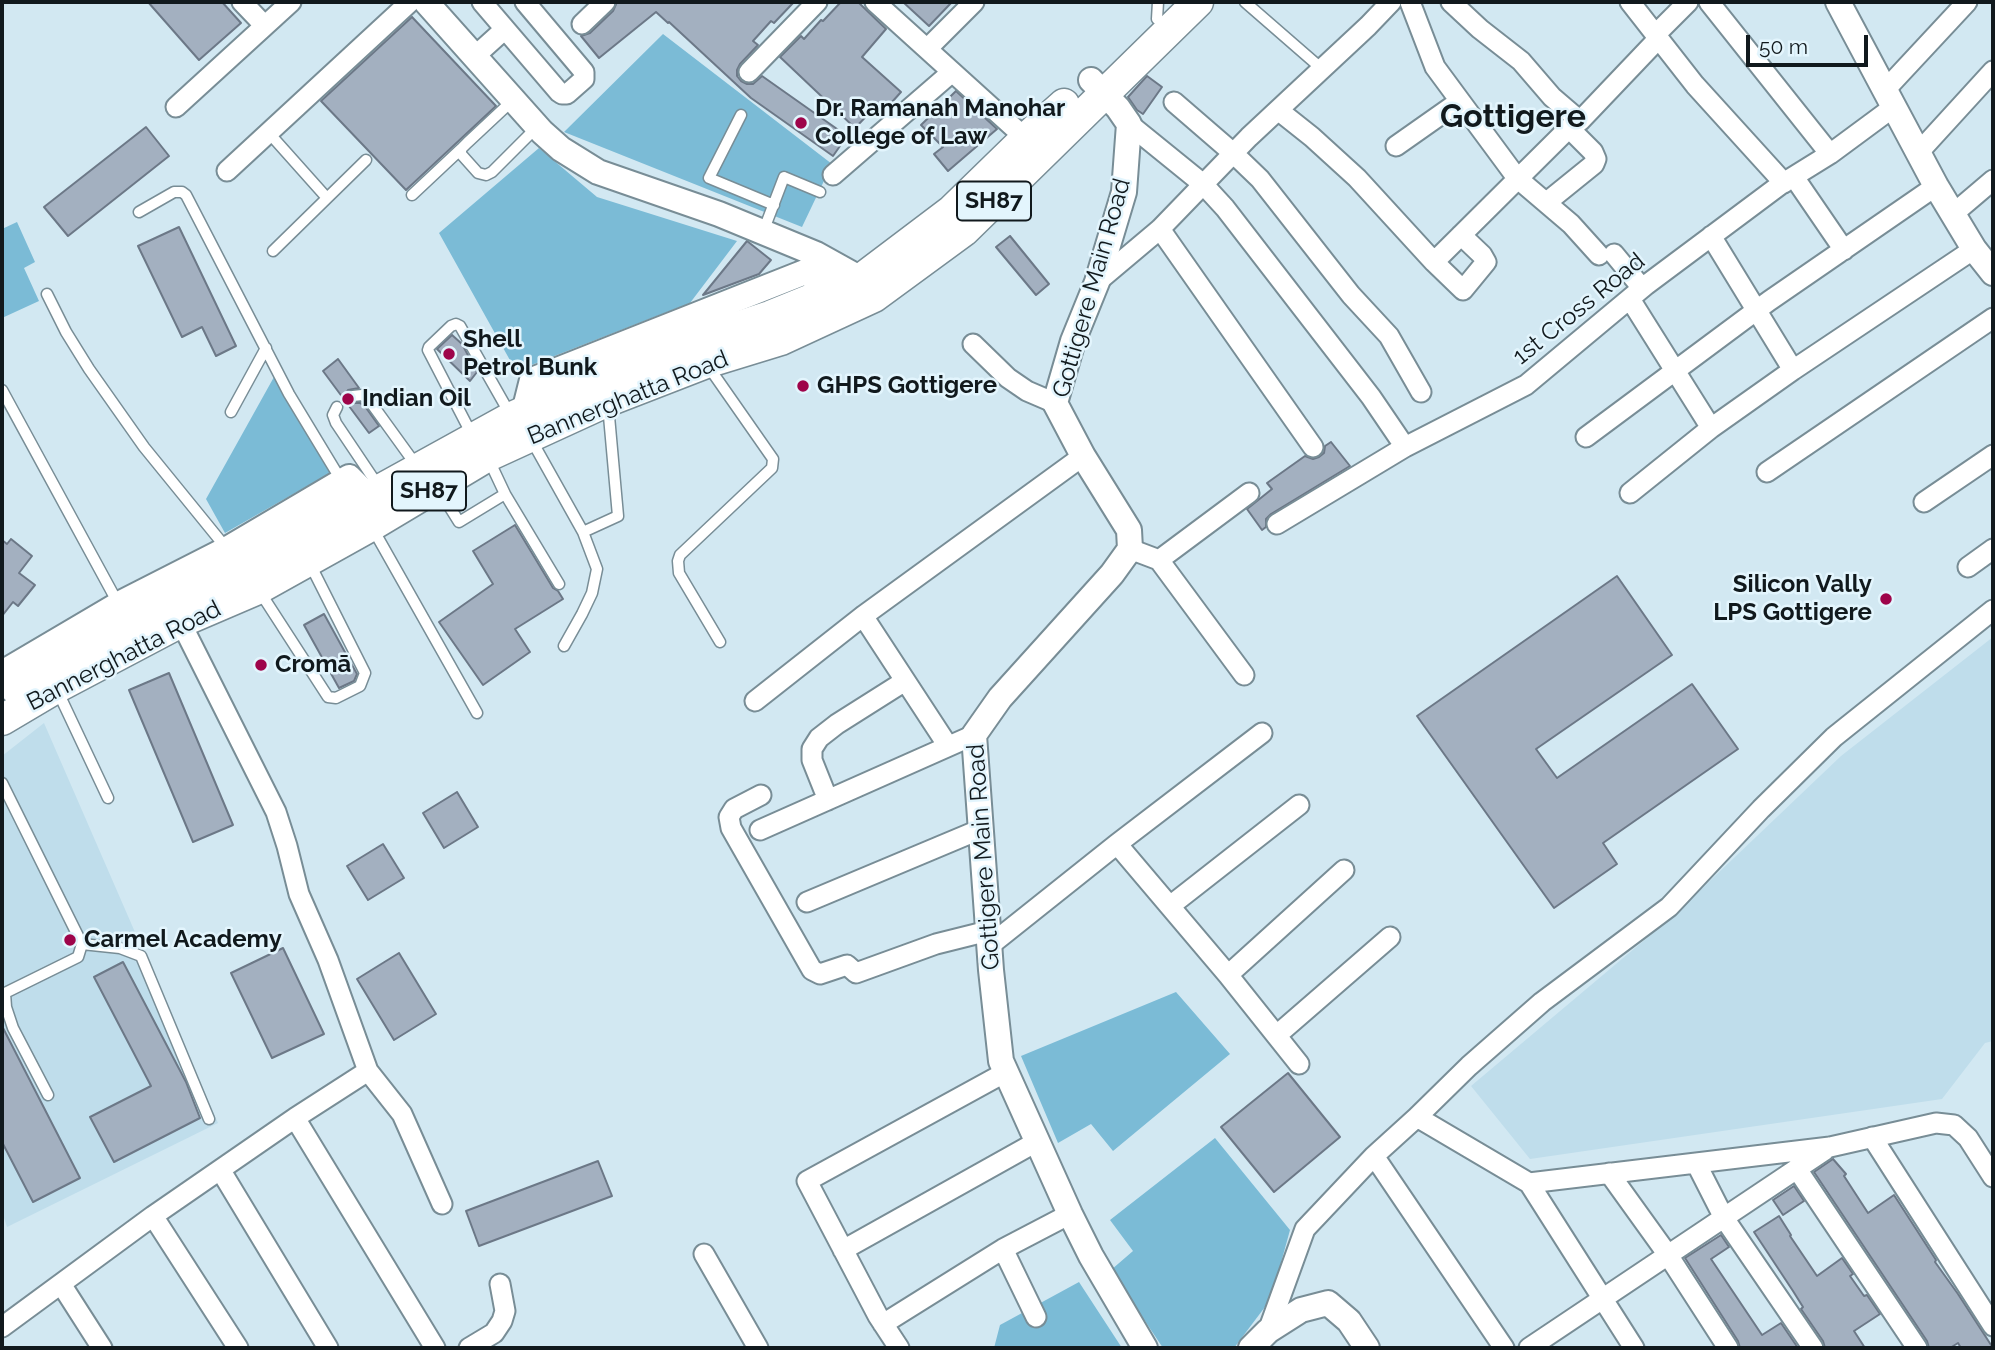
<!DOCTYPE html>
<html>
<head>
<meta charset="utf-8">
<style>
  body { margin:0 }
  #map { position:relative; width:1995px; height:1350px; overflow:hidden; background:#d2e8f2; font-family:Raleway,sans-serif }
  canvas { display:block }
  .frame { position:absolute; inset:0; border:4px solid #11191d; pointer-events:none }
  .scale { position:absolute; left:1746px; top:35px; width:122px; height:32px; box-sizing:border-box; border:4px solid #11191d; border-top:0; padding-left:9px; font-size:21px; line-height:24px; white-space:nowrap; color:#11191d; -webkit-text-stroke:5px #e3f5fd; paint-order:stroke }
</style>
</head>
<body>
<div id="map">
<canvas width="1995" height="1350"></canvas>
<div class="frame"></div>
<div class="scale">50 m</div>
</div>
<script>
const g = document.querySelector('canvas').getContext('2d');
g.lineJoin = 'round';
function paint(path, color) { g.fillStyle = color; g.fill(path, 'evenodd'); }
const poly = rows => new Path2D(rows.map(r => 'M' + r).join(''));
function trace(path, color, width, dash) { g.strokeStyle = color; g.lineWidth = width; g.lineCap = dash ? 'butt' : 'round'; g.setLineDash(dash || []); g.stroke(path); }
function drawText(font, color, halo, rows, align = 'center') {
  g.font = font + ' Raleway,sans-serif'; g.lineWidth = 5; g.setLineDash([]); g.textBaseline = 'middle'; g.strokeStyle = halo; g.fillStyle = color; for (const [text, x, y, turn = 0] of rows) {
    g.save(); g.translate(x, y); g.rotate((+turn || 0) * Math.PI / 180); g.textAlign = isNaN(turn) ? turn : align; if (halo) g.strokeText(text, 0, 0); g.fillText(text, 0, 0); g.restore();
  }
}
paint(poly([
  [1993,637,1993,1041,1985,1043,1942,1099,1530,1159,1471,1086,1673,916,1841,756],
  [44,723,218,1123,7,1227,2,1212,2,756]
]), '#bfddeb');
paint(poly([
  [663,34,832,164,802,227,564,132],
  [539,148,597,197,737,241,690,303,516,371,439,233],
  [17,222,35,262,24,268,39,301,2,318,2,229],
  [274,377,330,473,225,533,206,499],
  [1176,992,1230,1054,1113,1151,1091,1124,1058,1143,1021,1056],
  [1215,1138,1290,1230,1271,1299,1234,1348,1163,1348,1111,1270,1133,1251,1110,1220],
  [1079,1282,1122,1348,994,1348,1000,1325]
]), '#7bbbd6');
const building = poly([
  [148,2,222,2,241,23,199,60,148,2],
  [617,2,794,2,774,23,771,21,753,41,758,45,740,64,737,70,737,76,741,81,747,84,753,84,762,76,847,136,833,156,751,98,669,22,668,23,656,12,599,58,581,36,590,33,613,11,617,2],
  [841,2,858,2,886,29,862,57,901,92,884,111,877,105,855,128,780,57,801,36,804,39,821,20,823,21,841,2],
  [903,2,952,2,929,26,903,2],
  [412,17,496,106,406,190,321,101,412,17],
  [1147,76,1162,87,1143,114,1137,110,1128,97,1147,76],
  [956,91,997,129,948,171,934,154,943,147,921,125,956,91],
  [146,127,169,156,68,236,44,207,146,127],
  [179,227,236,346,216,356,202,327,182,337,138,246,179,227],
  [1010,236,1049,284,1036,295,996,247,1010,236],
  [747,241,771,260,759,274,703,295,747,241],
  [452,335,462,344,477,372,470,381,437,349,452,335],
  [338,359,359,388,348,390,346,394,347,400,351,403,360,403,364,405,379,426,369,433,323,371,338,359],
  [1331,442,1350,466,1271,514,1266,519,1266,527,1262,530,1247,509,1272,489,1267,483,1305,456,1313,459,1319,457,1324,453,1325,446,1331,442],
  [515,525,553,588,558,591,563,599,515,629,530,652,483,685,439,622,493,584,473,551,515,525],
  [11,539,32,556,19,573,35,585,18,606,13,602,2,616,2,540,7,544,11,539],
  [1617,576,1672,655,1536,749,1557,778,1692,684,1738,749,1603,843,1617,864,1554,908,1417,716,1617,576],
  [324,614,357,674,354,681,339,688,304,625,324,614],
  [169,673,233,825,193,842,129,690,169,673],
  [457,792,478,827,444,848,423,813,457,792],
  [383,844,404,878,368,900,347,866,383,844],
  [283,948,324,1034,272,1058,231,973,283,948],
  [399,953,436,1014,394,1040,357,979,399,953],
  [123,962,186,1082,200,1118,114,1162,90,1117,151,1086,94,977,123,962],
  [2,1026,80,1178,33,1202,2,1142,2,1026],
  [1288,1073,1340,1137,1274,1192,1221,1127,1288,1073],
  [1833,1159,1846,1174,1844,1176,1868,1213,1894,1195,1936,1260,1935,1262,1958,1294,1993,1348,1961,1348,1958,1343,1950,1348,1929,1348,1927,1341,1814,1172,1833,1159],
  [598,1161,612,1196,479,1246,466,1211,598,1161],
  [1794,1186,1804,1201,1783,1215,1773,1200,1794,1186],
  [1779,1216,1791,1235,1790,1236,1817,1276,1842,1258,1853,1274,1850,1276,1864,1296,1867,1295,1880,1314,1854,1331,1865,1348,1825,1348,1823,1341,1801,1309,1803,1307,1793,1291,1754,1232,1779,1216],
  [1721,1235,1729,1247,1711,1259,1762,1335,1781,1323,1798,1348,1740,1348,1738,1341,1685,1258,1721,1235]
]);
paint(building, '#a3b0c0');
trace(building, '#6c7887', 2);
const service = poly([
  [1245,2,1322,69],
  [1157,19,1158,2],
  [513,100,467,143,461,149,461,154,478,173,486,175,492,172,537,127],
  [741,115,709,178,774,205],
  [269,133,327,198],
  [412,195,461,149],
  [139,212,174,192,182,192,186,195,289,394,341,480],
  [763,232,784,177,820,192],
  [273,251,366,160],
  [47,294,66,332,89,369,144,447,227,549],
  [708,366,773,459,772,468,680,555,678,561,679,573,720,642],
  [2,390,119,605],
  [353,396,362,395,369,400,416,465],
  [337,407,333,415,336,423,379,487],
  [231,412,266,348],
  [472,435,428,350,429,347,451,326,456,324,460,326,510,414],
  [532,441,583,532],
  [489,460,505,494],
  [439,490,459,522,505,494,559,584],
  [373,529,477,713],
  [260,592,328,697,336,698,360,686,365,673,310,564],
  [564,646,582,614,592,593,597,569,583,532,618,516,608,405],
  [58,692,108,798],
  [2,783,82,944,78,957,5,993,6,1007,13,1028,48,1095],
  [82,944,120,948,141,956,209,1119]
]);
const minor = poly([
  [242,2,264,25],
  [482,2,559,92,562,94,567,94,584,79,584,72,525,2],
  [875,2,1033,145],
  [1410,2,1435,67,1517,178,1571,224,1599,255],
  [1630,2,1695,85,1784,183],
  [1709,2,1830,154],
  [582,24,605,2],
  [1656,34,1688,2],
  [927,49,974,2],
  [474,57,505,29],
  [749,72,817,2],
  [1886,89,1967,2],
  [1174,102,1233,153,1260,179,1351,295,1389,336,1421,392],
  [176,107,291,2],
  [1278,110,1312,137,1357,178,1434,262,1463,290,1486,262,1482,255,1461,235],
  [1580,121,1659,38],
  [1129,124,1203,184,1225,208,1371,397,1405,447],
  [1396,146,1460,101],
  [1919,152,1993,71],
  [227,171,410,2],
  [833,175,952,72],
  [1794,177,1844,250],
  [1547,202,1594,164,1596,159,1593,152,1569,128],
  [1953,214,1993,180],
  [1160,229,1313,447],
  [1711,236,1793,370],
  [1614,254,1642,288],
  [1434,262,1569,128,1580,121,1552,97,1521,61,1480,29,1451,2],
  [1097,282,1160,229,1249,137,1368,26,1391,2],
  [1630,299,1711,428],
  [973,344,1008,378,1027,391,1055,403],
  [1586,437,1769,301,1936,186],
  [1767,472,1993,318],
  [1630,493,1711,428,1793,370,1974,249],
  [1924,502,1993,455],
  [1277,524,1405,447,1526,385,1646,285,1780,185,1830,154,1895,106],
  [1130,549,1159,560,1249,493],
  [1159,560,1244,675],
  [1968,567,1993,549],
  [175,611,276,812,287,846,299,894,328,960,368,1071,402,1114,442,1204],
  [863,616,948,746],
  [755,701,863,616,1083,456],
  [761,795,734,809,729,817,731,828,812,970,820,974,847,965,856,973,936,944,988,931],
  [828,800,812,760,812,749,819,738,837,724,905,681],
  [760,830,974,735],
  [1117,844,1228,975,1299,1064],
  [807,902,981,829],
  [1170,906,1299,805],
  [989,946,1117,844,1262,733],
  [1228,975,1344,870],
  [1277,1035,1390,937],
  [1417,1117,1469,1066,1542,1002,1669,907,1761,809,1834,737,1993,610],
  [295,1118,435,1348],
  [1872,1137,1993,1326],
  [1374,1156,1504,1348],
  [1696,1163,1724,1218,1813,1348],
  [1797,1169,1917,1348],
  [221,1171,328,1348],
  [1609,1173,1668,1255,1728,1348],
  [1529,1183,1634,1348],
  [153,1216,238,1348],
  [1003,1249,1036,1317],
  [843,1250,1038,1141],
  [704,1254,758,1348],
  [61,1284,102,1348],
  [883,1324,1003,1249,1070,1214],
  [2,1327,153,1216,295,1118,368,1071],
  [1268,1331,1305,1229,1374,1156,1417,1117,1529,1183,1830,1147,1936,1123,1954,1125,1968,1138,1993,1177],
  [469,1348,494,1333,502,1321,505,1311,500,1284],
  [899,1348,878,1316,807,1181,1006,1072],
  [1529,1348,1825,1150]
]);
const tertiary = poly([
  [426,2,542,132,561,149,598,172,719,214,816,254,861,279,869,291],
  [1838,2,1936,186,1974,249,1993,273],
  [1091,80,1118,108,1129,124,1124,192,1097,282,1073,341,1055,403,1083,456,1129,530,1130,549,1112,574,1000,698,974,735,991,970,1001,1061,1070,1214,1091,1256,1145,1348],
  [524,412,532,380,805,272,834,290],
  [2,673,119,604,227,549,349,477,368,496],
  [1251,1348,1268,1331,1301,1310,1328,1303,1349,1321,1367,1348]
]);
const primary = poly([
  [15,688,131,622,240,567,512,417,604,376,692,342,770,316,861,279,951,211,1026,138,1064,104],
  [2,720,56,688,181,622,258,589,371,526,488,456,608,401,706,363,781,340,874,297,964,231,1198,2]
]);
trace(service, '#788d96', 13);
trace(minor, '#788d96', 23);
trace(tertiary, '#788d96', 28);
trace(primary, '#788d96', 33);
trace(service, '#fff', 10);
trace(minor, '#fff', 19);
trace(tertiary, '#fff', 24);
trace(primary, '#fff', 30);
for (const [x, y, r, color] of [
  [801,123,7,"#9e044a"],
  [449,354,7,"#9e044a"],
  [803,386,7,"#9e044a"],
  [348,399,7,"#9e044a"],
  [1886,599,7,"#9e044a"],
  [261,665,7,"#9e044a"],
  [70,940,7,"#9e044a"]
]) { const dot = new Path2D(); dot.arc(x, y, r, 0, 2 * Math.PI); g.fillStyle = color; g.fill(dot); trace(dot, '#e3f5fd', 2.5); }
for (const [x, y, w] of [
  [994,201,74],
  [429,491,74]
]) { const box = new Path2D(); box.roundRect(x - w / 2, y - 19.5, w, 39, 5); g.fillStyle = '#e3f5fd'; g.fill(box); trace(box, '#11191d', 2); }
drawText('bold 23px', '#11191d', null, [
  ["SH87",994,201],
  ["SH87",429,491]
]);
drawText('bold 24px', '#11191d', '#e3f5fd', [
  ["Dr. Ramanah Manohar",815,109],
  ["College of Law",815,137],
  ["Shell",463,340],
  ["Petrol Bunk",463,368],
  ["GHPS Gottigere",817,386],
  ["Indian Oil",362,399],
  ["Silicon Vally",1872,585,"right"],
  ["LPS Gottigere",1872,613,"right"],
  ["Cromā",275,665],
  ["Carmel Academy",84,940]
], 'left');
drawText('24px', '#11191d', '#e3f5fd', [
  ["Gottigere Main Road",1092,288,-74],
  ["1st Cross Road",1579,309,-39],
  ["Bannerghatta Road",628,398,-22],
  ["Bannerghatta Road",124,656,-27],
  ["Gottigere Main Road",984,857,-94]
]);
drawText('bold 32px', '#11191d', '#e3f5fd', [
  ["Gottigere",1513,117]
]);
</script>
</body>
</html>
